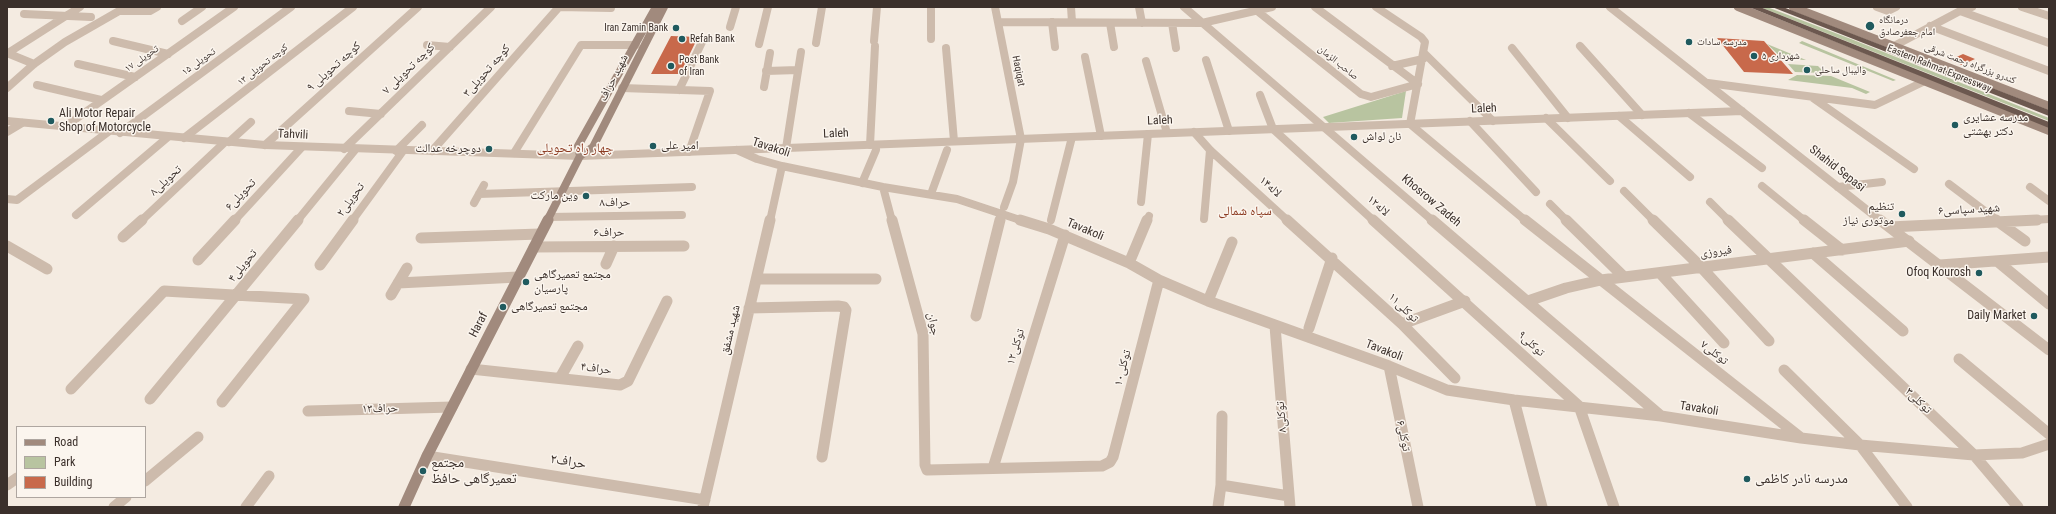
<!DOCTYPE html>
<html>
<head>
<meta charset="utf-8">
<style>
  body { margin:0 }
  #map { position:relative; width:2056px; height:514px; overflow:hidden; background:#f4ebe1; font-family:"Roboto Condensed",sans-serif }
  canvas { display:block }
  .frame { position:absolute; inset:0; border:8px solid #3b302b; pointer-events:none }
  .legend { position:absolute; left:16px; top:426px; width:130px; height:72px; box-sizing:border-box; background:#fbf5ee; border:1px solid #aea6a0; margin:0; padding:5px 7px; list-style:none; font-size:12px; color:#3b302b }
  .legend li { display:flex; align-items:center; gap:8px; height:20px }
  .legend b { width:20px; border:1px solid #aea6a0 }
</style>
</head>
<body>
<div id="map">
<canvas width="2056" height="514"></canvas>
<div class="frame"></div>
<ul class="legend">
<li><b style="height:5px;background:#a18a7d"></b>Road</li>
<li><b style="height:11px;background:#b8c4a0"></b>Park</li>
<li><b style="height:11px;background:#c8694b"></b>Building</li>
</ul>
</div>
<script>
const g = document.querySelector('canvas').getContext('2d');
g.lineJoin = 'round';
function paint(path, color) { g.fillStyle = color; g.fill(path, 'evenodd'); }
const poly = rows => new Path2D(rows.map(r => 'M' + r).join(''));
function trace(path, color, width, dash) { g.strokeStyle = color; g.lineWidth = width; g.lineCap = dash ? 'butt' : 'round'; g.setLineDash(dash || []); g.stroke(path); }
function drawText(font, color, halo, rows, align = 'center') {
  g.font = font + ' "Roboto Condensed","Noto Naskh Arabic",sans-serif'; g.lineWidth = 3; g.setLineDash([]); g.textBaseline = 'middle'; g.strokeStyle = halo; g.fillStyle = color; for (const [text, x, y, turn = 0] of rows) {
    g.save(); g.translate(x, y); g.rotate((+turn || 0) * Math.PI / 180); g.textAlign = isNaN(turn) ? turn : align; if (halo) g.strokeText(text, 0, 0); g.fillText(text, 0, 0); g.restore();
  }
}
paint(poly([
  [1760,7,1767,7,1851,39,2049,118,2049,121],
  [1802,41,1896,80,1893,81,1799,43],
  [1767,44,1806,60,1783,59],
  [1788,64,1818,66,1825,73,1795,72],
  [1797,75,1831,76,1870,92,1866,94,1852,88,1788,80],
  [1406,91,1402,118,1329,123,1323,117]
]), '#b8c4a0');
paint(poly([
  [671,36,698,37,680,74,651,74],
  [1717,38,1764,41,1793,74,1744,72],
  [1963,54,1975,59,1962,65,1950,60]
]), '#c8694b');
trace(poly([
  [931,7,931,39],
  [995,7,1021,139,1013,182,1004,207],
  [1071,7,1072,22],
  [1139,7,1142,23],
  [1184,7,1433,221],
  [1315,7,1418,84],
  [1376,7,1421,37,1425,42,1410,124,1526,221],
  [1877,7,1888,11,1896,7],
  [2022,7,2049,16],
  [1256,10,1361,94,1371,97,1418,84],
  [1960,11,2049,43],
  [24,14,91,17],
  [182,21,202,7],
  [998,22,1202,23,1272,7],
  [1052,22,1055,47],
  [1110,23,1114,47],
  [1172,23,1176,48],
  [1930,26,2049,71],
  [730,27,736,7],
  [113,41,168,54],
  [874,41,877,7],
  [816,43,822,7],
  [759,44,768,7],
  [427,45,450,47],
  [1580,46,1642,115],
  [1894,46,1960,11,1972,7],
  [946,48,954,141],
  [1512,48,1568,118],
  [7,53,34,64],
  [8,53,80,7],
  [1424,53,1493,121],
  [1085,57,1101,136],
  [1206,60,1229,131],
  [1146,61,1167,133],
  [78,64,135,77],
  [1392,66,1423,59],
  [766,71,798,70],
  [1708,83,1875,105,1925,81],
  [37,85,101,100],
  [764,87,770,53],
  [7,88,34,64,65,42,119,11,150,11,157,7],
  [622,88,710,91,689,152],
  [679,90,703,40],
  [1260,95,1273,129,1374,221],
  [1813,98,1914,169],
  [349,111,381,114],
  [1689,113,1762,168],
  [1619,116,1690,177],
  [1546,118,1610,181],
  [1470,121,1536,192],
  [63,128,234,7],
  [7,132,22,123],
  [1194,132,1210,150,1288,221],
  [120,133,291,7],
  [184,138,353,7],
  [229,142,251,122],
  [265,145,418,7],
  [870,145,875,46],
  [786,148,801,52],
  [344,149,491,7],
  [737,150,757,159,782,166,883,187,957,199,1023,221],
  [396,151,422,125],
  [432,151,559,7,611,8],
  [514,153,581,45,636,45],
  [862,183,876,150],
  [1949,184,1998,221],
  [1762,186,1805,221],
  [883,187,892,221],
  [1838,187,1882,182],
  [2030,187,2049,201],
  [1624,191,1654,221],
  [479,194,692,187],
  [931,194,947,150],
  [7,199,17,200,108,132],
  [1141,202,1148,134],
  [1710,202,1729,221],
  [474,203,484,185],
  [1550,204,1567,221],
  [76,215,168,137],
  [549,217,682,215],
  [1204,219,1210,150],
  [1051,220,1072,137],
  [141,221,225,142],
  [234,221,302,147],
  [297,221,355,150],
  [352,221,403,151],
  [770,221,782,166],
  [999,221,1001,214],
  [1147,221,1149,216],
  [2017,221,2049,219]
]), '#cdbbac', 8);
trace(poly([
  [892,220,923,334,925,465,927,470,1102,466,1110,462,1113,457,1159,280],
  [1020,220,1049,229,1129,263,1159,280,1208,301,1389,366,1447,390,1514,400,1661,416,1801,438,1860,445,1974,455,2022,453,2049,444],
  [1287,220,1402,324,1455,378],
  [1373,220,1579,406,1614,507],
  [1432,220,1661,416],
  [1525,220,1800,437],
  [1566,220,1624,277],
  [1653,220,1701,267,1769,341],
  [1728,220,1974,455,2018,507],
  [1804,220,1842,250],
  [1996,220,2025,241],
  [1890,227,2037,220],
  [123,237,142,220],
  [421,238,540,234],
  [7,246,47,269],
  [534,247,684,246],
  [1813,253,1903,331],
  [198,260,235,220],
  [1997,261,2049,304],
  [1129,263,1147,220],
  [606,264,614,246],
  [320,265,353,220],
  [1940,265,2049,257],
  [1660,273,1724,343],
  [757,279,876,279],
  [398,283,518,277],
  [391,295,407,268],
  [1208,301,1232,242],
  [1528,301,1566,288,1601,280,1909,241],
  [749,308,838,306,844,307,846,310,822,457],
  [976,316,1000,220],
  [1402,324,1465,301],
  [1275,326,1290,507],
  [1309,328,1332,258],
  [1959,359,2049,434],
  [1389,366,1418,507],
  [471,369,620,385,628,381,667,301],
  [1784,370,1860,445,1907,507],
  [560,378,578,346],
  [71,389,164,291,304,299],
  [150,399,298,220],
  [1514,400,1542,507],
  [222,402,304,299],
  [308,411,452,407],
  [427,456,705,500],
  [993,468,1065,235],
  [145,481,198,437],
  [7,485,17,478],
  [1221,485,1289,496],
  [114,507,126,497],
  [246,507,269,476],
  [703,507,770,220],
  [1218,507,1221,485,1222,416]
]), '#cdbbac', 11);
trace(poly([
  [1610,7,1881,221],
  [7,121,265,145,580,156,1742,111]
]), '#cdbbac', 8);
trace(poly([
  [1880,220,2049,350]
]), '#cdbbac', 11);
trace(poly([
  [1738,7,2049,131],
  [1793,7,2049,106],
  [580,156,578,146,656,7],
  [547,221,580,156,593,147,664,7]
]), '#a18a7d', 8);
trace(poly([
  [404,507,427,456,548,220]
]), '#a18a7d', 11);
paint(poly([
  [1749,7,1760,7,2049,122,2049,128,1749,7],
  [1772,7,1783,7,2049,110,2049,116,1772,7]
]), '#6c584f');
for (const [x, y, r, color] of [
  [1870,26,5,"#1f5a5e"],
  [676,28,4,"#1f5a5e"],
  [682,39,4,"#1f5a5e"],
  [1689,42,4,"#1f5a5e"],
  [1754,56,4,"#1f5a5e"],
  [671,66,4,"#1f5a5e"],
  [1807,70,4,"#1f5a5e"],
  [51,121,4,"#1f5a5e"],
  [1955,125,4,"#1f5a5e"],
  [1354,137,4,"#1f5a5e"],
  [653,146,4,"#1f5a5e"],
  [489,149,4,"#1f5a5e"],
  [586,196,4,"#1f5a5e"],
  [1902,214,4,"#1f5a5e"],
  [1979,273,4,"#1f5a5e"],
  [526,282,4,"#1f5a5e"],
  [503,307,4,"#1f5a5e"],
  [2034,316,4,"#1f5a5e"],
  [423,471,4,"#1f5a5e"],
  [1747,479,4,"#1f5a5e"]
]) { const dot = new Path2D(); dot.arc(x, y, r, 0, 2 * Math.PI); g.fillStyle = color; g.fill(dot); trace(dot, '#fbf5ee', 1.5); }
drawText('10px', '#3b302b', '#fbf5ee', [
  ["درمانگاه",1879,20],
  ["امام جعفرصادق",1879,32],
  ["Iran Zamin Bank",668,28,"right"],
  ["Refah Bank",690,39],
  ["مدرسه سادات",1697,42],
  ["شهرداری ۵",1762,56],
  ["Post Bank",679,60],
  ["of Iran",679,72],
  ["والیبال ساحلی",1815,70]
], 'left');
drawText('10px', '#3b302b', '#fbf5ee', [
  ["تحویلی ۱۷",142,59,-35],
  ["تحویلی ۱۵",199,62,-36],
  ["صاحب الزمان",1338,63,39],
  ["کندرو بزرگراه رحمت شرقی",1970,64,21],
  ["کوچه تحویلی ۱۳",263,65,-38],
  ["Eastern Rahmat Expressway",1939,69,22],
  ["Haqiqat",1018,71,79]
]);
drawText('12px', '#3b302b', '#fbf5ee', [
  ["کوچه تحویلی ۹",334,67,-42],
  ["کوچه تحویلی ۷",409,69,-44],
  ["کوچه تحویلی۳",487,71,-49],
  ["شهید حراف",614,78,-63],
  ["Laleh",1484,109,-2],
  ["Laleh",1160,121,-2],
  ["Laleh",836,134,-2],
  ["Tahvili",293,135,3],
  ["Tavakoli",771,148,18],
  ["Shahid Sepasi",1837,169,38],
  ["تحویلی۸",166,181,-43],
  ["لاله۱۴",1270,187,42],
  ["تحویلی۶",241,195,-47],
  ["تحویلی۲",351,200,-54],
  ["Khosrow Zadeh",1431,201,40],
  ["حراف۸",615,203,-1],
  ["لاله۱۲",1378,206,42],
  ["شهید سپاسی۶",1969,210,-3],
  ["Tavakoli",1085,230,23],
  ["حراف۶",609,233,-1],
  ["فیروزی",1716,252,-7],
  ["تحویلی۴",243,266,-51],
  ["توکلی۱۱",1403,308,44],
  ["جوان",933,324,79],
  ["Haraf",479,325,-63],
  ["شهید مشفق",731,330,-77],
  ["توکلی۹",1531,344,43],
  ["توکلی۱۲",1016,347,-73],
  ["Tavakoli",1384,351,21],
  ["۷توکلی",1714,353,38],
  ["۱۰توکلی",1123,368,-75],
  ["حراف۴",596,369,7],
  ["توکلی۳",1918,401,44],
  ["حراف۱۳",380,409,-1],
  ["Tavakoli",1699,409,9],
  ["توکلی۸",1282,417,-95],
  ["توکلی۶",1403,436,78]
]);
drawText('12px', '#3b302b', '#fbf5ee', [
  ["Ali Motor Repair",59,114],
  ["Shop of Motorcycle",59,128],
  ["مدرسه عشایری",1963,118],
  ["دکتر بهشتی",1963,132],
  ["نان لواش",1362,137],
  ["امیر علی",661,146],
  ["دوچرخه عدالت",481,149,"right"],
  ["وین مارکت",578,196,"right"],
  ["تنظیم",1894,207,"right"],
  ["موتوری نیاز",1894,221,"right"],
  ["Ofoq Kourosh",1971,273,"right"],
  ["مجتمع تعمیرگاهی",534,275],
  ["پارسیان",534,289],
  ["مجتمع تعمیرگاهی",511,307],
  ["Daily Market",2026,316,"right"]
], 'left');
drawText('13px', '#8c3b22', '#fbf5ee', [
  ["چهار راه تحویلی",575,149],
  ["سپاه شمالی",1245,212]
]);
drawText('14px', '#3b302b', '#fbf5ee', [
  ["حراف۲",568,462,9]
]);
drawText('14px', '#3b302b', '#fbf5ee', [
  ["مجتمع",431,463],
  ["تعمیرگاهی حافظ",431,479],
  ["مدرسه نادر کاظمی",1755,479]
], 'left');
</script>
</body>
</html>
